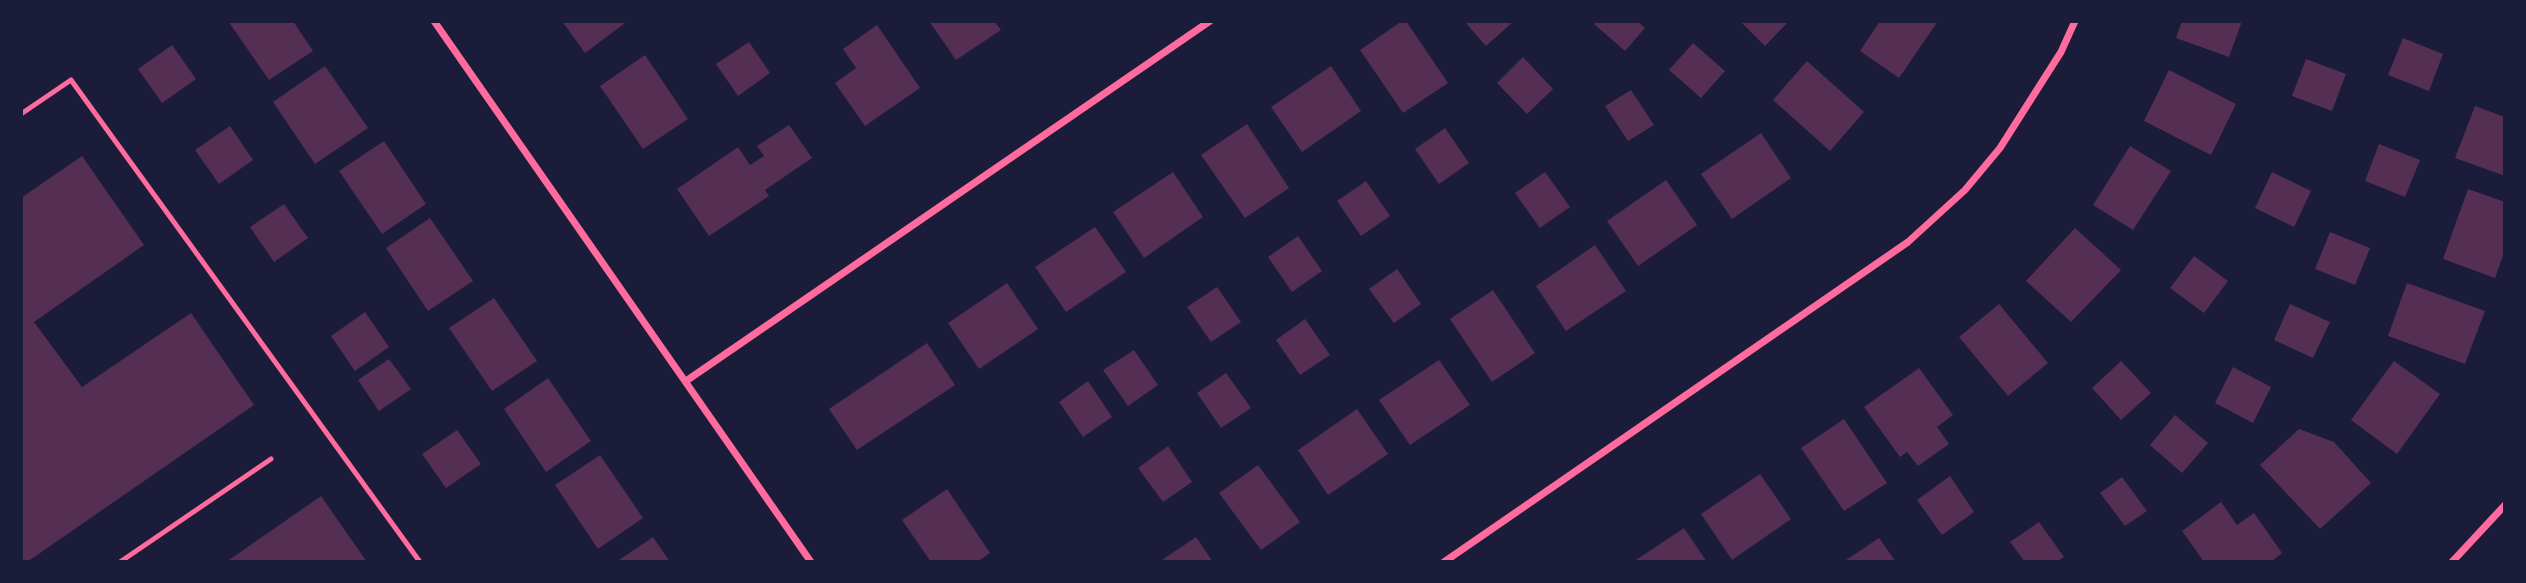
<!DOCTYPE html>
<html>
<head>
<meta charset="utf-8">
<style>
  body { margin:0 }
  #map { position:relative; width:2526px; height:583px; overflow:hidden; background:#1b1b3a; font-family:Arial,sans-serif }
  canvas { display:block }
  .frame { position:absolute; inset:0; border:23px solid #1b1b3a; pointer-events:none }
</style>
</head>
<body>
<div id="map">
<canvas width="2526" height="583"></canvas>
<div class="frame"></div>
</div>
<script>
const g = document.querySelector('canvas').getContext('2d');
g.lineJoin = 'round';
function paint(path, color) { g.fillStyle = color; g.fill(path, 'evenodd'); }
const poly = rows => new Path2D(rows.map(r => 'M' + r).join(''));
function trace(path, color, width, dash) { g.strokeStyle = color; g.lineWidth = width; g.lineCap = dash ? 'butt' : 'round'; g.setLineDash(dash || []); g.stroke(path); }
paint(poly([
  [228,21,293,21,313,51,269,80],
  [562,21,628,21,585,53],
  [929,21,994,21,1001,30,956,60],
  [1402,21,1406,21,1448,83,1403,113,1360,50],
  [1464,21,1514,21,1486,46],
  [1596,21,1637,21,1645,28,1625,51,1594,24],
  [1740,21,1789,21,1765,46],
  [1880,21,1938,21,1899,78,1860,51],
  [2182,21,2242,21,2229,57,2176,38],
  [877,25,920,88,865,126,835,83,856,68,843,49],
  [2403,38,2443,54,2429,91,2388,75],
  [749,42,770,73,738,96,716,64],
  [1693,43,1725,71,1701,98,1669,70],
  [172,45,196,79,162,103,138,69],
  [645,55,688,119,643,149,600,86],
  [1523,57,1553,89,1527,114,1497,83],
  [2306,59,2346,74,2332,111,2292,96],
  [1807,61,1864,112,1830,151,1773,100],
  [325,66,368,128,315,164,273,102],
  [1331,66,1361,111,1302,152,1271,107],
  [2169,70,2236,104,2211,155,2144,121],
  [1631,90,1654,125,1628,141,1605,106],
  [2475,106,2505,117,2505,176,2455,158],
  [1247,124,1289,188,1245,218,1201,155],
  [789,125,812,158,765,190,769,196,709,236,677,189,738,147,750,165,764,156,757,146],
  [230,126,253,160,219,184,195,150],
  [1445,128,1469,163,1439,184,1415,149],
  [1761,133,1791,178,1732,219,1701,174],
  [384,141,426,204,382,234,339,171],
  [2379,144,2420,160,2405,197,2365,181],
  [2130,146,2171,171,2133,230,2093,205],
  [82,156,144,245,34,322,82,387,191,313,254,405,27,562,21,562,21,198],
  [1173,172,1203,217,1144,258,1113,212],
  [1545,172,1570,207,1540,228,1515,193],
  [2272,172,2311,191,2294,227,2255,208],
  [1666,180,1697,225,1638,266,1607,221],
  [1366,181,1390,216,1361,236,1337,201],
  [2468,189,2505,202,2505,250,2495,278,2443,259],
  [284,204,308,238,274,262,250,227],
  [430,218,473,281,428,311,386,248],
  [1095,227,1126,272,1066,312,1035,267],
  [2075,228,2121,270,2071,322,2026,281],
  [2330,232,2370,248,2355,285,2315,269],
  [1298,236,1322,271,1292,292,1268,257],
  [1595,245,1626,291,1566,331,1536,286],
  [2194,256,2228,281,2204,313,2170,288],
  [1397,269,1421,304,1394,323,1369,289],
  [1007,283,1038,329,979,369,948,323],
  [2407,283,2485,311,2465,364,2388,336],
  [1217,287,1241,322,1211,342,1187,307],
  [1493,290,1535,353,1492,382,1450,319],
  [494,298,537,361,492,391,449,328],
  [1999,304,2048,363,2008,396,1959,337],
  [2290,304,2330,322,2313,358,2274,340],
  [365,312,389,347,355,371,331,336],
  [1305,319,1330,355,1300,375,1276,340],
  [927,343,955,385,857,450,829,409],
  [1134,350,1158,385,1128,406,1103,370],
  [389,359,411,389,379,411,358,380],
  [1439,360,1470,405,1410,445,1379,400],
  [2121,361,2151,393,2121,420,2092,388],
  [2394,361,2440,394,2397,454,2351,420],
  [2233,367,2271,387,2253,423,2215,403],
  [1919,368,1953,415,1937,427,1949,444,1918,466,1907,452,1900,457,1864,407],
  [1226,373,1251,408,1221,428,1197,393],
  [548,378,591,441,546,472,504,409],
  [1088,381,1112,417,1083,437,1059,402],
  [1357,409,1388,454,1328,495,1298,450],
  [2175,415,2208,443,2182,473,2150,445],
  [1844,419,1887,483,1844,511,1801,448],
  [2299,429,2334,442,2371,483,2320,529,2260,465],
  [457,430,481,464,446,488,422,454],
  [1168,446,1192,482,1163,502,1138,468],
  [600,455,643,518,598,549,555,485],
  [1258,465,1300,522,1261,550,1219,493],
  [1760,474,1791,519,1732,560,1701,514],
  [1950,476,1974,512,1942,535,1917,500],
  [2122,477,2147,511,2125,526,2100,493],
  [947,489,990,553,977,562,931,562,902,520],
  [321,496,367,562,226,562],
  [2221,502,2237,525,2254,513,2282,553,2271,562,2204,562,2182,531],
  [2039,522,2064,557,2056,562,2025,562,2010,542],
  [1684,528,1707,562,1633,562],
  [653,537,670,562,616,562],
  [1196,537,1213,562,1159,562],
  [1879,538,1896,562,1847,562,1846,560]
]), '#542f53');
trace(poly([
  [21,114,71,80,420,562],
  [120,562,271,459]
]), '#ff6b9d', 5);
trace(poly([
  [434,21,811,562],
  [686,381,1210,21],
  [1444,562,1908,242,1965,190,2000,148,2061,52,2075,21],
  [2452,562,2505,505]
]), '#ff6b9d', 7);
</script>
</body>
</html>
